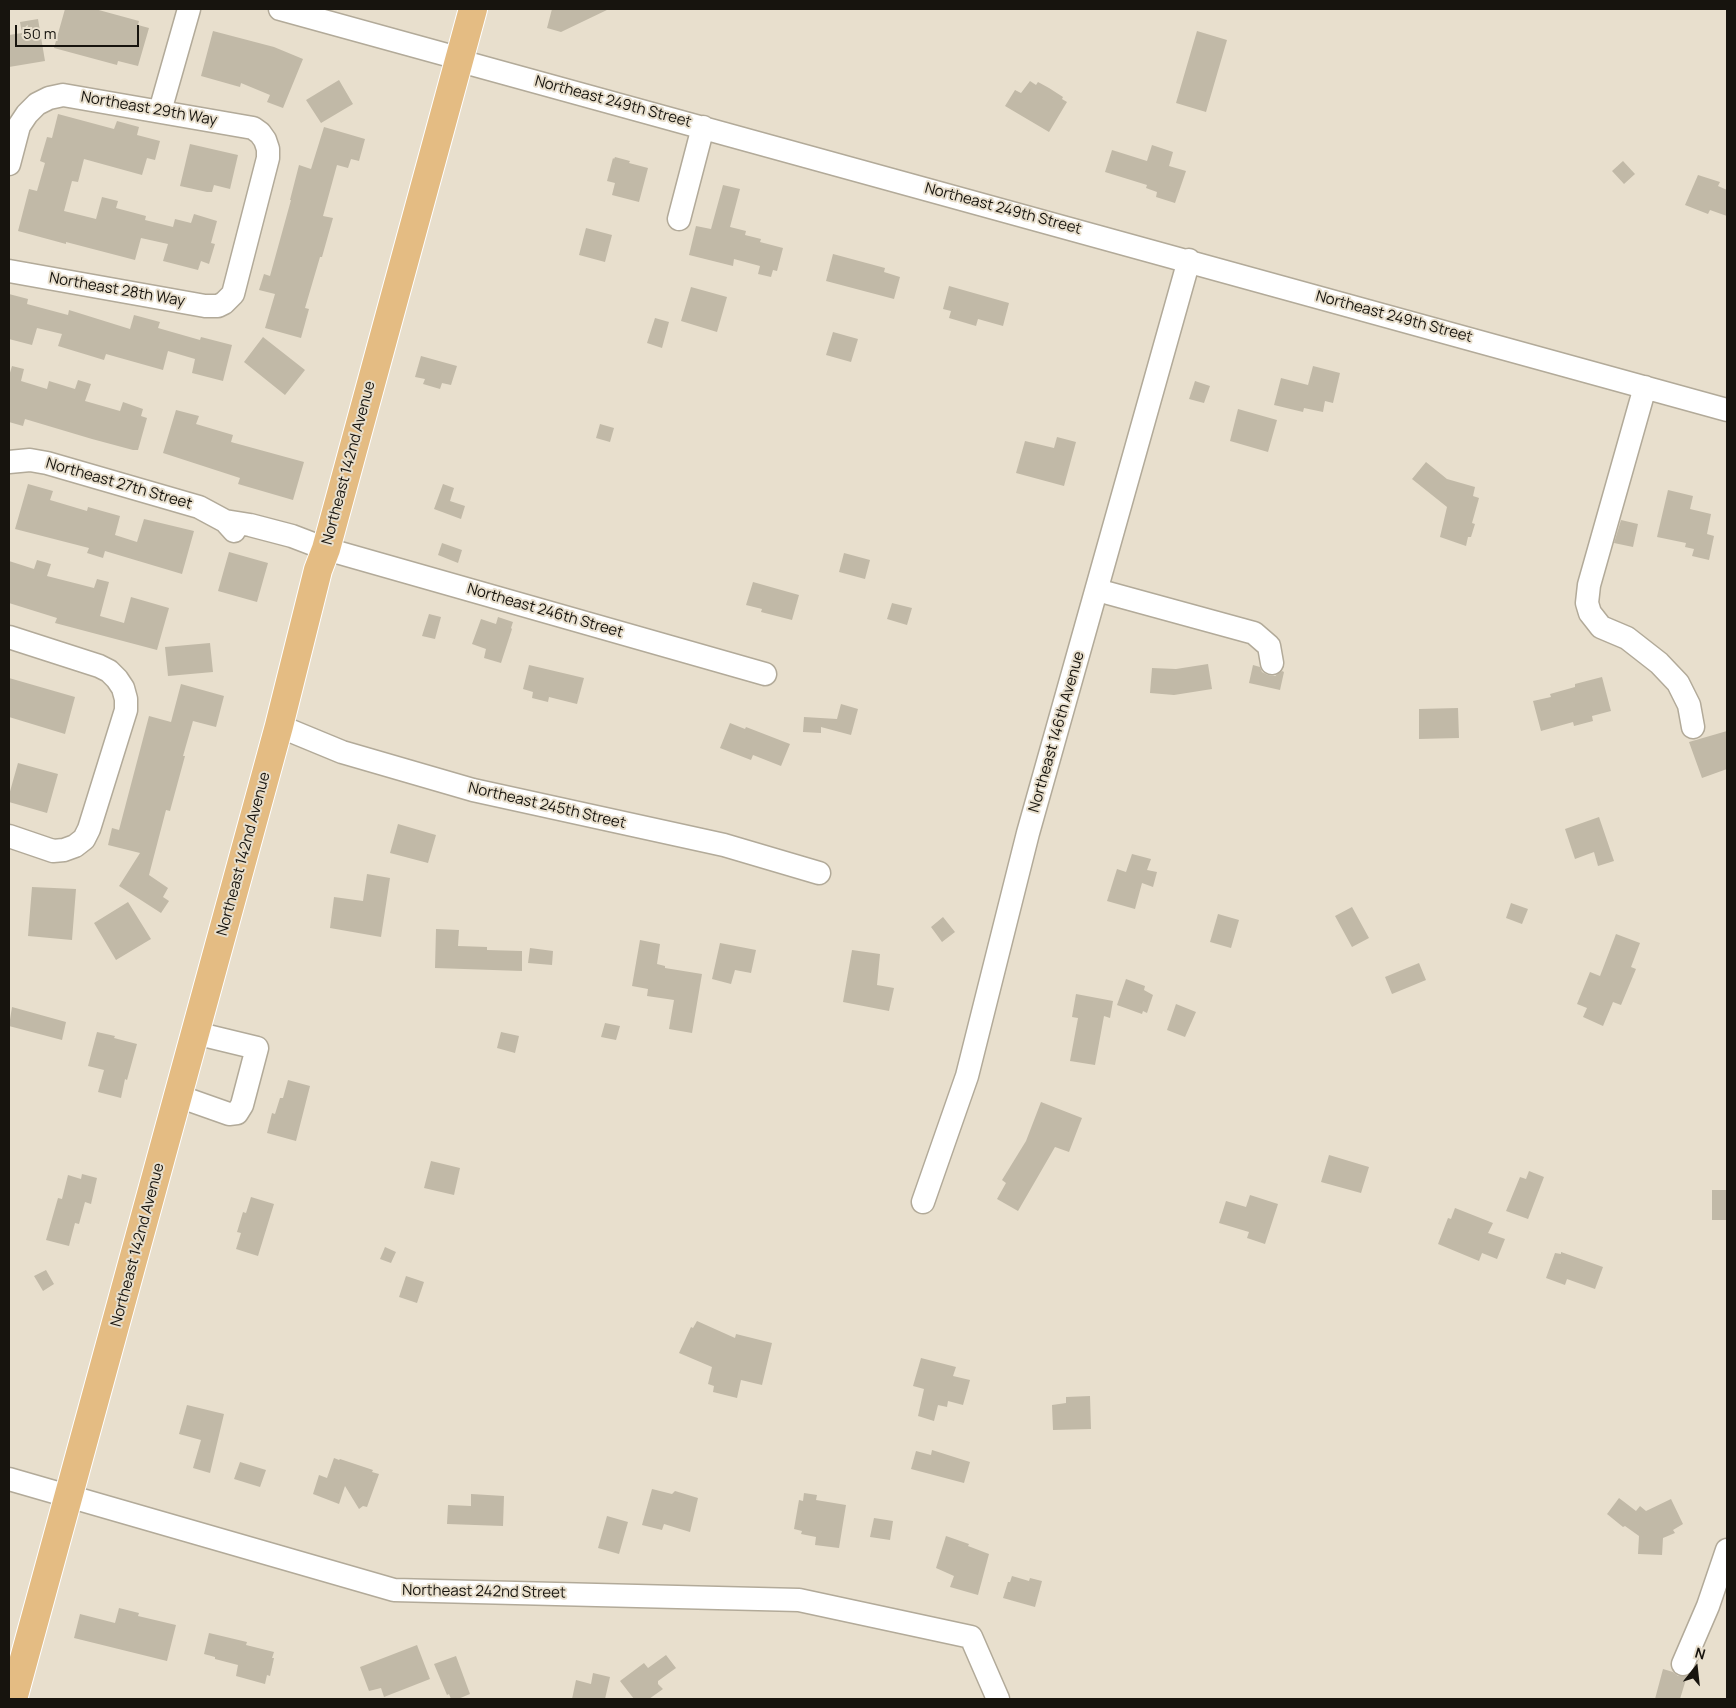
<!DOCTYPE html>
<html>
<head>
<meta charset="utf-8">
<style>
  body { margin:0 }
  #map { position:relative; width:1736px; height:1708px; overflow:hidden; background:#e8dfcd; font-family:Manrope,sans-serif }
  canvas { display:block }
  .frame { position:absolute; inset:0; border:10px solid #17140e; pointer-events:none }
  .north { position:absolute; left:1671px; top:1643px; width:50px; height:50px; -webkit-text-stroke:4px #e8dfcd; paint-order:stroke; rotate:16deg; font-size:14px; font-weight:700; line-height:20px; text-align:center; color:#17140e }
  .north::after { content:''; display:block; margin:auto; width:18px; height:22px; background:#17140e; clip-path:polygon(50% 0,100% 100%,50% 72%,0 100%) }
  .scale { position:absolute; left:15px; top:25px; width:124px; height:22px; box-sizing:border-box; border:2px solid #17140e; border-top:0; padding-left:6px; font-size:15px; line-height:18px; white-space:nowrap; color:#17140e; -webkit-text-stroke:4px #e8dfcd; paint-order:stroke }
</style>
</head>
<body>
<div id="map">
<canvas width="1736" height="1708"></canvas>
<div class="frame"></div>
<div class="north">N</div>
<div class="scale">50 m</div>
</div>
<script>
const g = document.querySelector('canvas').getContext('2d');
g.lineJoin = 'round';
function paint(path, color) { g.fillStyle = color; g.fill(path, 'evenodd'); }
const poly = rows => new Path2D(rows.map(r => 'M' + r).join(''));
function trace(path, color, width, dash) { g.strokeStyle = color; g.lineWidth = width; g.lineCap = dash ? 'butt' : 'round'; g.setLineDash(dash || []); g.stroke(path); }
function drawText(font, color, halo, rows, align = 'center') {
  g.font = font + ' Manrope,sans-serif'; g.lineWidth = 4; g.setLineDash([]); g.textBaseline = 'middle'; g.strokeStyle = halo; g.fillStyle = color; for (const [text, x, y, turn = 0] of rows) {
    g.save(); g.translate(x, y); g.rotate((+turn || 0) * Math.PI / 180); g.textAlign = isNaN(turn) ? turn : align; if (halo) g.strokeText(text, 0, 0); g.fillText(text, 0, 0); g.restore();
  }
}
paint(poly([
  [65,9,95,9,139,21,138,25,149,28,138,66,118,61,117,65,54,48],
  [552,9,609,9,561,32,547,28],
  [38,19,45,61,9,67,9,35,22,33,20,22],
  [213,31,274,47,303,59,283,108,267,102,270,95,241,83,240,87,201,76],
  [1197,31,1227,40,1206,112,1176,103],
  [339,80,353,104,321,123,306,100],
  [1030,81,1036,85,1038,82,1049,88,1063,97,1062,99,1067,102,1049,132,1005,106,1015,90,1021,93],
  [58,114,114,129,117,121,139,127,137,135,160,141,155,160,147,158,142,175,84,159,78,182,72,181,64,211,96,219,102,197,118,201,116,208,146,216,145,220,173,227,175,219,191,223,194,214,217,221,211,243,215,244,209,264,201,261,198,270,163,261,168,244,141,238,135,260,66,242,66,244,18,231,29,189,37,191,45,163,40,161,47,137,52,138],
  [324,127,365,139,359,161,351,159,348,168,337,165,323,216,333,218,322,257,320,257,305,308,309,309,301,338,265,328,275,294,259,290,264,274,270,276,291,200,290,200,299,165,311,169],
  [190,144,238,155,230,189,214,185,212,192,207,192,180,186],
  [1152,145,1173,152,1169,166,1186,171,1175,203,1156,197,1157,192,1146,188,1147,185,1105,172,1112,150,1147,161],
  [615,157,630,161,629,163,648,168,639,202,612,195,615,183,607,181,613,158,614,159],
  [1623,161,1635,174,1624,184,1612,171],
  [1698,175,1720,182,1718,186,1727,190,1727,216,1710,210,1708,214,1685,205],
  [723,185,740,189,730,227,746,231,745,235,761,239,760,242,783,248,777,271,773,270,771,277,758,274,760,266,734,259,733,266,689,255,696,226,711,229],
  [586,228,612,235,605,262,579,255],
  [833,254,885,268,884,272,900,277,894,299,826,281],
  [949,286,1009,303,1003,326,978,319,976,326,949,318,951,311,943,309],
  [691,287,727,297,717,332,681,321],
  [9,294,28,299,27,304,68,315,69,310,130,329,134,315,160,322,158,328,200,340,201,337,232,345,223,381,192,373,195,359,168,351,163,370,106,354,104,360,58,346,62,334,37,328,32,345,9,339],
  [655,318,669,322,662,348,647,343],
  [833,332,858,339,851,362,826,355],
  [263,337,305,370,285,395,244,362],
  [421,356,457,366,451,385,442,383,440,389,423,384,425,379,415,377],
  [12,366,24,369,21,381,47,389,49,381,75,389,78,380,91,384,85,401,120,411,123,402,143,409,141,416,147,418,138,450,133,450,92,439,25,419,23,426,9,422,9,376],
  [1313,366,1340,373,1333,403,1325,401,1323,412,1304,408,1303,412,1274,405,1281,378,1308,385],
  [1195,381,1210,386,1204,403,1189,399],
  [1238,409,1277,420,1268,452,1230,441],
  [176,410,199,416,196,424,233,435,231,442,304,462,293,500,238,484,240,478,163,453],
  [600,424,614,428,610,442,596,438],
  [1057,437,1076,442,1064,486,1016,473,1025,441,1054,448],
  [1426,462,1447,479,1475,487,1473,496,1479,498,1472,523,1475,524,1471,537,1468,537,1466,546,1440,537,1447,507,1412,479],
  [28,484,53,491,50,500,87,511,88,507,120,516,115,535,137,542,144,519,194,531,182,574,105,551,103,558,87,553,89,548,15,529],
  [443,484,454,488,450,501,465,506,461,519,434,509],
  [1668,490,1693,496,1690,509,1711,514,1707,534,1714,536,1709,560,1692,556,1694,549,1685,547,1686,543,1657,537],
  [1621,520,1638,524,1633,547,1614,543],
  [442,543,462,550,458,563,438,555],
  [229,552,268,563,257,602,218,591],
  [844,553,870,560,865,579,839,572],
  [37,560,51,564,47,576,94,588,97,579,109,582,100,616,124,623,131,597,169,608,157,650,55,623,57,618,9,603,9,561,34,569],
  [753,582,799,595,792,620,761,612,762,609,746,605],
  [892,603,912,608,907,625,887,619],
  [429,614,441,617,435,639,422,636],
  [498,617,513,622,511,628,512,629,501,663,484,658,486,649,472,644,481,619,496,624],
  [210,643,213,672,168,676,165,647],
  [1208,664,1212,689,1174,695,1150,693,1152,668,1176,669],
  [529,665,584,678,577,704,549,697,548,702,532,698,533,692,523,689],
  [1253,665,1260,667,1262,672,1268,675,1275,676,1282,671,1284,672,1280,690,1249,683],
  [1602,677,1611,711,1592,716,1593,721,1574,726,1573,722,1541,731,1533,701,1551,697,1550,694,1575,687,1575,684],
  [9,678,75,697,65,734,9,717],
  [181,684,224,696,216,727,193,721,183,756,185,756,170,811,166,810,149,875,168,888,163,897,169,901,161,913,119,886,140,853,108,845,112,828,119,830,149,716,171,722],
  [841,704,858,709,851,735,821,727,821,733,803,732,804,717,837,719],
  [1458,708,1459,738,1419,739,1419,709],
  [730,723,745,729,746,727,790,744,781,766,753,755,751,760,720,748],
  [1727,731,1727,769,1702,778,1689,742],
  [18,763,58,774,47,813,9,802,9,795],
  [1599,817,1614,861,1598,866,1594,852,1575,859,1565,829],
  [398,824,436,835,428,863,390,853],
  [1132,854,1151,859,1147,870,1157,872,1153,887,1142,883,1135,909,1107,901,1117,869,1126,872],
  [367,874,390,878,381,937,330,928,334,897,363,901],
  [32,887,76,889,72,940,28,936],
  [128,902,151,939,116,960,94,923],
  [1511,903,1528,909,1522,924,1506,918],
  [1352,907,1369,938,1352,947,1335,916],
  [1218,914,1239,920,1231,948,1210,942],
  [943,917,955,932,942,942,931,927],
  [436,929,459,930,458,946,487,947,487,950,522,951,522,971,435,968],
  [1616,934,1640,943,1631,967,1636,969,1621,1005,1613,1002,1603,1026,1583,1017,1587,1008,1577,1004,1590,972,1600,976],
  [640,940,660,944,657,964,665,966,665,968,702,974,692,1033,669,1029,674,1000,647,996,648,989,632,986],
  [720,943,756,950,751,973,735,970,731,984,712,979],
  [530,948,553,951,552,965,528,963],
  [852,950,880,954,877,985,894,988,889,1011,843,1002],
  [1419,963,1426,980,1392,994,1385,977],
  [1126,979,1145,986,1144,990,1153,995,1147,1013,1143,1011,1142,1014,1117,1005],
  [1076,994,1113,1001,1110,1018,1104,1016,1095,1065,1070,1061,1078,1018,1072,1017],
  [1176,1004,1196,1012,1185,1037,1167,1030],
  [12,1007,66,1022,62,1040,9,1026],
  [605,1023,620,1026,616,1040,601,1037],
  [97,1032,115,1036,114,1038,137,1044,127,1080,125,1079,121,1098,98,1092,104,1070,88,1066],
  [501,1032,519,1036,515,1053,497,1048],
  [288,1080,310,1086,296,1141,267,1133,272,1113,275,1114,280,1098,283,1098],
  [1041,1102,1082,1118,1069,1152,1055,1147,1018,1211,997,1199,1006,1183,1002,1180,1026,1141],
  [1329,1155,1369,1167,1361,1193,1321,1182],
  [431,1161,460,1168,454,1195,424,1188],
  [1529,1171,1544,1177,1528,1219,1506,1211,1520,1177,1526,1179],
  [82,1174,97,1178,91,1204,85,1202,79,1224,75,1223,69,1246,46,1240,58,1198,62,1199,68,1175,81,1179],
  [1712,1190,1727,1190,1727,1220,1712,1220],
  [1250,1195,1278,1204,1265,1244,1247,1238,1249,1232,1219,1223,1226,1201,1246,1207],
  [251,1197,274,1204,258,1256,236,1249,241,1233,237,1232,243,1212,246,1213],
  [1455,1208,1493,1223,1488,1233,1505,1239,1497,1259,1482,1253,1479,1261,1438,1244,1448,1218,1451,1219],
  [385,1247,396,1252,391,1263,380,1259],
  [1561,1252,1603,1267,1595,1289,1567,1279,1565,1285,1546,1278,1555,1253,1561,1254],
  [46,1270,54,1284,43,1291,34,1276],
  [406,1276,424,1282,417,1303,399,1297],
  [697,1321,735,1338,736,1334,772,1343,762,1385,741,1380,737,1398,713,1392,714,1386,708,1384,712,1367,679,1353,691,1327,693,1328],
  [921,1358,956,1367,953,1376,970,1380,963,1405,948,1401,947,1407,938,1405,934,1421,918,1416,924,1389,913,1386],
  [1090,1396,1091,1429,1053,1430,1052,1405,1066,1403,1066,1397],
  [187,1405,224,1414,210,1473,193,1468,201,1440,179,1434],
  [932,1450,970,1462,964,1483,911,1469,916,1451,931,1455],
  [334,1458,339,1460,340,1459,373,1470,372,1472,379,1474,367,1507,363,1506,359,1509,345,1486,339,1504,313,1494,319,1475,327,1478],
  [240,1462,266,1470,260,1487,234,1479],
  [652,1489,672,1494,675,1491,698,1498,690,1532,664,1524,662,1530,642,1525],
  [804,1493,817,1495,816,1500,846,1505,839,1548,815,1545,816,1537,801,1534,802,1531,794,1529,799,1500,803,1501],
  [471,1494,504,1496,503,1526,447,1524,448,1505,471,1506],
  [1619,1498,1636,1511,1640,1506,1646,1511,1671,1499,1683,1524,1673,1530,1675,1533,1663,1538,1662,1555,1638,1554,1639,1536,1625,1526,1623,1527,1607,1514],
  [607,1516,628,1522,619,1554,598,1548],
  [874,1518,893,1521,890,1540,870,1537],
  [946,1536,969,1544,968,1546,989,1554,978,1595,950,1587,954,1576,936,1568],
  [1012,1576,1029,1581,1030,1578,1042,1581,1035,1607,1003,1598,1008,1582,1010,1582],
  [119,1608,139,1613,138,1616,176,1625,167,1661,74,1638,80,1614,115,1623],
  [209,1633,247,1642,246,1645,274,1652,272,1658,274,1658,270,1676,267,1675,265,1684,236,1676,238,1665,215,1659,215,1657,204,1654],
  [417,1645,430,1679,384,1697,381,1688,369,1691,360,1667],
  [666,1655,676,1668,658,1681,658,1684,663,1689,649,1699,634,1699,620,1681,644,1663,648,1668],
  [456,1656,470,1694,458,1699,451,1699,449,1694,447,1695,434,1664],
  [1663,1669,1673,1672,1678,1676,1687,1676,1680,1699,1655,1699],
  [593,1673,610,1677,605,1699,572,1699,576,1680,591,1684]
]), '#c1b9a7');
const minor = poly([
  [280,9,458,58,471,64,1727,410],
  [160,111,189,9],
  [9,164,19,126,27,114,37,104,49,98,63,95,253,128,260,133,265,140,268,149,268,158,233,294,224,303,218,306,205,306,9,271],
  [679,219,703,127],
  [1645,387,1589,585,1587,603,1590,613,1601,627,1627,638,1659,663,1678,683,1689,705,1693,727],
  [9,462,30,460,47,463,199,507,225,521,234,531],
  [225,521,250,525,292,536,326,549,765,674],
  [1097,590,1254,633,1269,646,1272,663],
  [9,637,99,666,109,671,117,679,123,688,126,699,126,710,89,829,84,839,75,846,64,850,53,851,9,836],
  [279,726,342,752,473,790,724,845,819,873],
  [178,1096,229,1114,237,1113,242,1105,257,1048,195,1033],
  [923,1202,967,1076,1028,833,1189,260],
  [9,1479,394,1590,799,1600,971,1637,998,1699],
  [1683,1664,1708,1606,1727,1550]
]);
const major = poly([
  [13,1699,279,726,318,570,326,549,473,9]
]);
trace(minor, '#b2aa99', 25);
trace(major, '#fff', 30);
trace(minor, '#fff', 22);
trace(major, '#e4bc83', 28);
drawText('15px', '#17140e', '#e8dfcd', [
  ["Northeast 249th Street",613,102,15],
  ["Northeast 29th Way",149,109,10],
  ["Northeast 249th Street",1003,209,15],
  ["Northeast 28th Way",117,290,10],
  ["Northeast 249th Street",1394,317,15],
  ["Northeast 142nd Avenue",349,463,-75],
  ["Northeast 27th Street",119,484,16],
  ["Northeast 246th Street",545,611,16],
  ["Northeast 146th Avenue",1057,732,-74],
  ["Northeast 245th Street",547,806,13],
  ["Northeast 142nd Avenue",244,854,-75],
  ["Northeast 142nd Avenue",138,1245,-75],
  ["Northeast 242nd Street",484,1592,1]
]);
</script>
</body>
</html>
